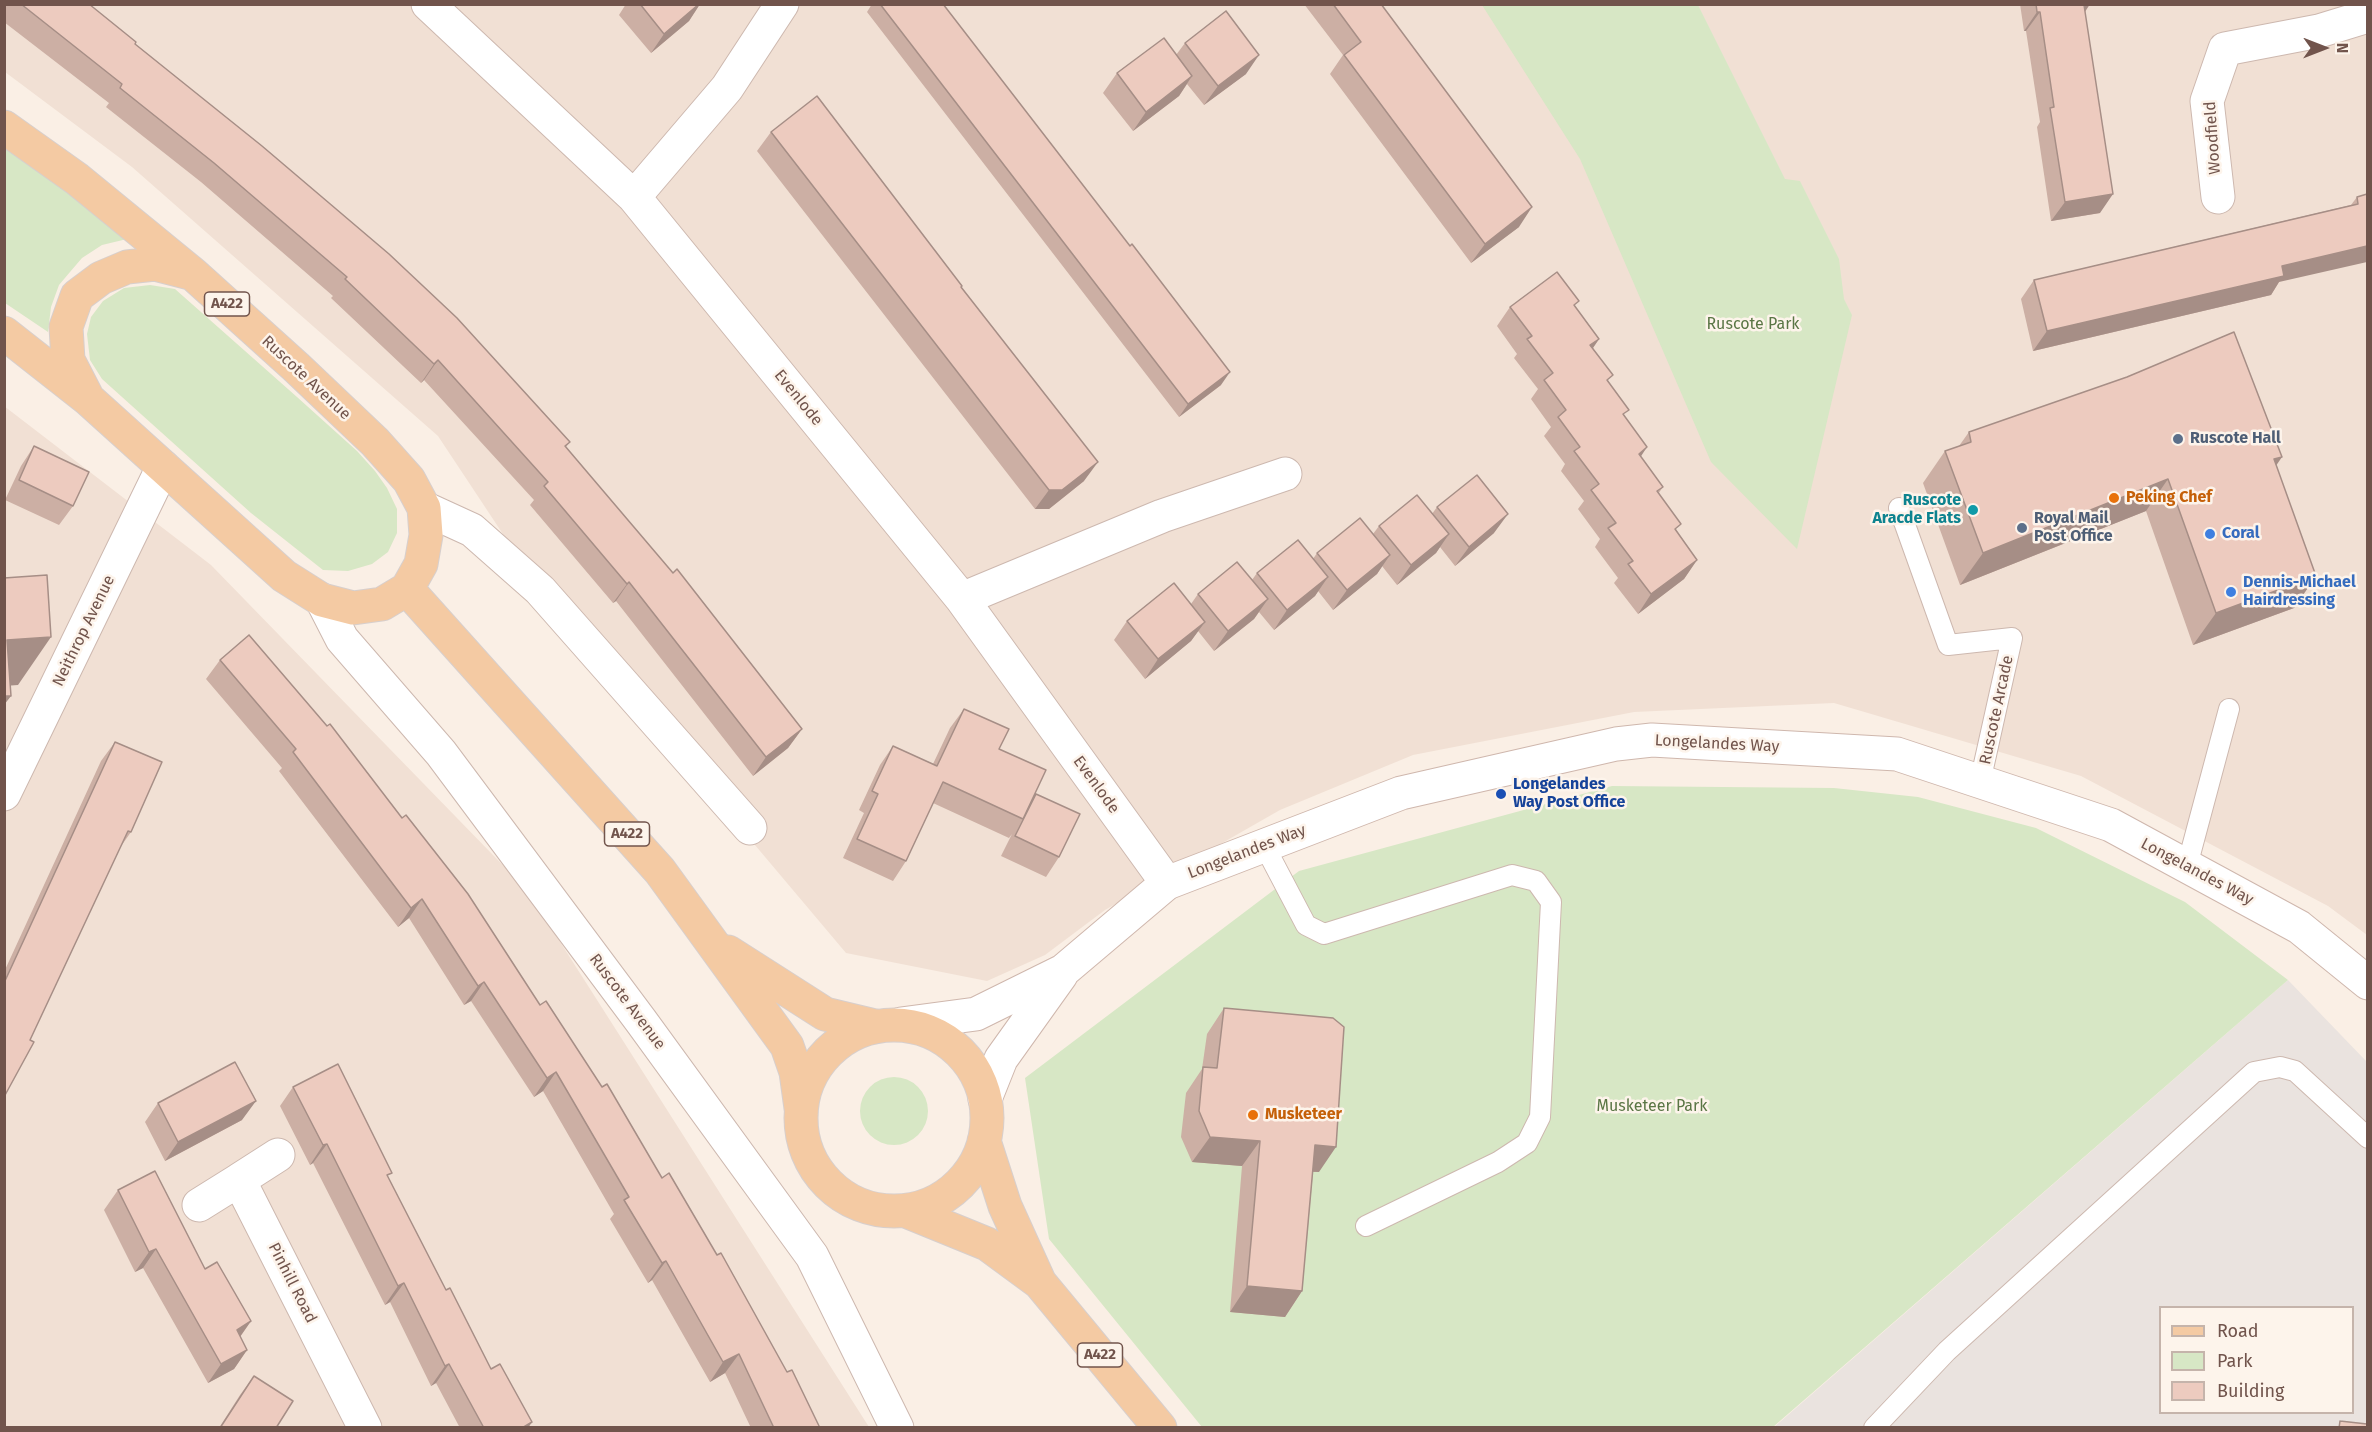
<!DOCTYPE html>
<html>
<head>
<meta charset="utf-8">
<style>
  body { margin:0 }
  #map { position:relative; width:2372px; height:1432px; overflow:hidden; background:#faefe5; font-family:"Fira Sans",sans-serif }
  canvas { display:block }
  .frame { position:absolute; inset:0; border:6px solid #71544c; pointer-events:none }
  .legend { position:absolute; left:2159px; top:1306px; width:195px; height:108px; box-sizing:border-box; background:#fdf4eb; border:2px solid #c5b4ab; margin:0; padding:8px 10px; list-style:none; font-size:18px; color:#71544c }
  .legend li { display:flex; align-items:center; gap:12px; height:30px }
  .legend b { width:30px; border:2px solid #c5b4ab }
  .north { position:absolute; left:2294px; top:18px; width:60px; height:60px; -webkit-text-stroke:4px #fdf4eb; paint-order:stroke; rotate:90deg; font-size:16px; font-weight:700; line-height:24px; text-align:center; color:#71544c }
  .north::after { content:''; display:block; margin:auto; width:21px; height:27px; background:#71544c; clip-path:polygon(50% 0,100% 100%,50% 72%,0 100%) }
</style>
</head>
<body>
<div id="map">
<canvas width="2372" height="1432"></canvas>
<div class="frame"></div>
<ul class="legend">
<li><b style="height:8px;background:#f4caa3"></b>Road</li>
<li><b style="height:16px;background:#d7e7c5"></b>Park</li>
<li><b style="height:16px;background:#edcbbf"></b>Building</li>
</ul>
<div class="north">N</div>
</div>
<script>
const g = document.querySelector('canvas').getContext('2d');
g.lineJoin = 'round';
function paint(path, color) { g.fillStyle = color; g.fill(path, 'evenodd'); }
const poly = rows => new Path2D(rows.map(r => 'M' + r).join(''));
function trace(path, color, width, dash) { g.strokeStyle = color; g.lineWidth = width; g.lineCap = dash ? 'butt' : 'round'; g.setLineDash(dash || []); g.stroke(path); }
function drawText(font, color, halo, rows, align = 'center') {
  g.font = font + ' "Fira Sans",sans-serif'; g.lineWidth = 5; g.setLineDash([]); g.textBaseline = 'middle'; g.strokeStyle = halo; g.fillStyle = color; for (const [text, x, y, turn = 0] of rows) {
    g.save(); g.translate(x, y); g.rotate((+turn || 0) * Math.PI / 180); g.textAlign = isNaN(turn) ? turn : align; if (halo) g.strokeText(text, 0, 0); g.fillText(text, 0, 0); g.restore();
  }
}
paint(poly([
  [5,4,2367,5,2367,935,2328,906,2081,776,1834,703,1634,712,1413,755,1280,810,1105,910,1045,955,987,981,846,953,540,590,438,436,132,167,5,72],
  [4,406,211,565,527,890,869,1427,5,1427]
]), '#f1e0d4');
paint(poly([
  [2288,980,2367,1062,2367,1427,1773,1428],
  [2160,1308,2352,1308,2352,1412,2160,1412]
]), '#eae3df');
paint(poly([
  [1482,5,1698,5,1785,179,1800,181,1839,259,1844,299,1852,315,1797,549,1711,462,1580,159],
  [4,138,127,239,102,245,82,258,70,272,59,285,51,307,48,332,5,303],
  [150,285,175,289,297,397,357,451,375,471,387,488,397,509,397,533,388,552,372,564,348,571,323,570,251,513,102,379,90,360,87,334,91,317,103,301,124,288],
  [1612,786,1834,788,1918,797,2036,828,2185,902,2288,980,1773,1427,1202,1427,1049,1239,1025,1078,1299,871],
  '860 1111a34 34 0 1 1 68 0a34 34 0 1 1-68 0Z'
]), '#d7e7c5');
const lane = poly([
  [1899,508,1948,645,2012,638,1980,782],
  [1264,845,1306,925,1324,934,1512,875,1536,881,1551,902,1540,1117,1527,1143,1498,1162,1366,1226],
  [2187,866,2229,709],
  [1874,1428,1947,1351,2254,1072,2280,1067,2295,1071,2368,1138]
]);
const street = poly([
  [428,4,634,197,962,599,1167,883],
  [634,197,727,88,782,4],
  [2218,197,2207,101,2225,49,2319,31,2368,16],
  [424,508,472,530,540,590,750,828],
  [962,599,1162,516,1285,474],
  [322,600,342,639,441,753,641,1021,812,1256,897,1428],
  [4,794,163,467],
  [278,1155,239,1180,365,1428],
  [199,1205,239,1180]
]);
const secondary = poly([
  [901,1024,976,1014,1063,971,1167,883,1401,793,1616,744,1652,740,1897,754,2111,825,2299,927,2368,983],
  [985,1099,1001,1059,1061,975]
]);
const primary = poly([
  [4,127,77,179,193,274,296,367,375,442,409,480,424,508,426,535,421,564,407,589,382,604,353,608,322,600,284,576,88,399,4,333],
  [86,395,68,360,66,327,77,296,101,278,127,267,155,264,190,273],
  [407,589,660,871,787,1046,796,1072,801,1108],
  [728,952,825,1014,875,1026],
  '801 1118a93 93 0 1 1 186 0a93 93 0 1 1-186 0Z',
  [984,1141,1005,1206,1039,1281],
  [906,1211,987,1244,1040,1283,1160,1428]
]);
trace(lane, '#cdb8af', 22);
trace(street, '#cdb8af', 35);
trace(secondary, '#cfb7ad', 35);
trace(primary, '#d7cfcd', 35);
trace(lane, '#fff', 20);
trace(street, '#fff', 33);
trace(secondary, '#fff', 33);
trace(primary, '#f4caa3', 33);
paint(poly([
  [4,4,89,4,135,44,570,442,566,447,802,729,788,748,753,776,616,601,613,603,530,505,534,500,424,380,421,383,331,298,333,296,201,182,106,107,109,103,4,22],
  [626,4,700,4,689,21,651,53,619,15],
  [872,4,943,4,1221,385,1179,417,867,12],
  [1304,4,1381,4,1519,227,1471,263,1330,74,1343,55],
  [2020,4,2090,4,2085,12,2100,213,2051,221,2037,127,2040,122,2026,31,2024,31],
  [1185,43,1246,74,1204,105,1187,84,1179,96,1133,131,1103,93,1117,73,1176,55],
  [771,132,961,288,1084,481,1049,509,1035,509,757,151],
  [2367,194,2279,282,2271,295,2033,351,2021,299,2034,280,2351,205,2357,197],
  [1575,306,1599,339,1593,348,1625,417,1641,457,1663,487,1658,494,1677,531,1697,560,1684,579,1638,614,1614,583,1618,578,1595,547,1600,539,1578,509,1584,501,1561,471,1565,464,1544,436,1551,427,1531,399,1538,389,1514,358,1517,354,1497,326,1510,307],
  [1969,432,2276,465,2316,576,2294,608,2193,645,2146,511,1960,585,1923,483,1945,451,1959,446],
  [34,446,73,506,59,525,5,500,21,466],
  [1437,507,1494,533,1455,566,1440,547,1436,553,1397,585,1382,566,1377,574,1333,610,1318,591,1315,596,1274,630,1259,612,1254,619,1214,651,1198,631,1191,641,1145,679,1114,640,1127,621,1191,604,1198,594,1252,580,1257,573,1313,559,1317,553,1373,534,1379,526,1432,514],
  [220,660,540,1005,662,1178,787,1372,820,1428,751,1428,725,1373,710,1382,652,1280,648,1283,610,1219,614,1214,543,1091,534,1097,471,1001,464,1005,409,918,398,927,279,771,282,768,206,679],
  [964,709,999,749,1032,800,1036,794,1059,857,1046,877,1001,856,1012,834,1009,838,933,803,906,861,893,881,843,858,864,813,859,810,880,765,893,746,933,764,950,728],
  [115,742,131,832,119,849,30,1040,4,1097,4,972,101,761],
  [1224,1008,1319,1172,1313,1172,1302,1291,1285,1317,1230,1312,1242,1166,1192,1162,1181,1137,1186,1093,1202,1069,1207,1034],
  [293,1087,388,1179,446,1290,491,1369,528,1428,460,1428,436,1383,431,1386,390,1302,385,1305,313,1163,310,1165,280,1106],
  [158,1103,242,1120,165,1161,145,1122],
  [118,1190,205,1269,251,1321,240,1337,247,1350,234,1369,208,1383,143,1268,135,1272,104,1210],
  [254,1376,276,1428,219,1428,240,1395]
]), '#ccafa4');
paint(poly([
  [699,4,700,4,689,21,651,53,664,34],
  [2090,4,2077,23,2084,5],
  [2037,12,2040,12,2026,31,2024,31],
  [1259,55,1246,74,1204,105,1218,86],
  [1192,76,1179,96,1133,131,1146,112],
  [2113,194,2100,213,2051,221,2065,202],
  [1532,207,1519,227,1471,263,1485,244],
  [2367,246,2367,262,2279,282,2271,295,2033,351,2047,331,2282,266],
  [1599,339,1586,358,1590,345],
  [438,360,424,380,421,383,434,364],
  [1230,372,1221,385,1179,417,1188,404],
  [1647,447,1634,467,1639,454],
  [2282,457,2260,489,2274,459],
  [1098,462,1084,481,1049,509,1035,509,1049,490],
  [2168,479,2146,511,1960,585,1983,553],
  [1508,514,1494,533,1455,566,1469,547],
  [1449,534,1436,553,1397,585,1411,565],
  [1390,555,1377,574,1333,610,1347,590],
  [1697,560,1684,579,1638,614,1651,594],
  [2316,576,2294,608,2193,645,2216,613],
  [1328,577,1315,596,1274,630,1287,610],
  [629,582,616,601,613,603,627,584],
  [1268,599,1254,619,1214,651,1228,631],
  [1205,622,1191,641,1145,679,1158,659],
  [51,637,18,685,4,686,7,640],
  [4,696,11,696,4,705],
  [802,729,788,748,753,776,766,757],
  [422,899,409,918,398,927,411,908],
  [484,982,471,1001,464,1005,478,986],
  [556,1072,543,1091,534,1097,547,1078],
  [256,1101,242,1120,165,1161,178,1142],
  [1210,1137,1260,1141,1242,1166,1192,1162],
  [327,1144,313,1163,310,1165,323,1145],
  [1315,1145,1336,1147,1319,1172,1297,1171],
  [156,1249,143,1268,135,1272,149,1252],
  [666,1261,652,1280,648,1283,662,1263],
  [404,1283,390,1302,385,1305,398,1286],
  [1247,1286,1302,1291,1285,1317,1230,1312],
  [251,1321,237,1341,237,1330],
  [247,1350,234,1369,208,1383,221,1364],
  [739,1354,725,1373,710,1382,723,1362],
  [449,1364,436,1383,431,1386,445,1366],
  [532,1422,528,1428,522,1428]
]), '#a68e86');
const building = poly([
  [21,4,89,4,136,42,135,44,262,146,389,254,457,318,570,442,565,446,673,573,677,569,802,729,766,757,629,582,627,584,544,486,548,482,438,360,434,364,345,279,347,277,214,163,120,88,122,84,21,4],
  [640,4,699,4,664,34,640,4],
  [880,4,943,4,1130,246,1132,244,1230,372,1188,404,880,4],
  [1333,4,1381,4,1532,207,1485,244,1344,55,1361,42,1333,4],
  [2036,4,2086,4,2084,5,2113,194,2065,202,2050,108,2054,107,2040,12,2037,12,2036,4],
  [1226,11,1259,55,1218,86,1185,43,1226,11],
  [1164,38,1192,76,1146,112,1117,73,1164,38],
  [817,96,962,286,961,287,1098,462,1062,490,1049,490,771,132,817,96],
  [2367,194,2367,246,2282,266,2284,276,2047,331,2034,280,2358,204,2357,197,2367,194],
  [1557,272,1579,301,1574,305,1599,339,1590,345,1613,375,1607,380,1629,410,1623,414,1647,447,1639,454,1663,487,1657,491,1681,524,1675,529,1697,560,1651,594,1628,564,1633,561,1608,528,1616,523,1591,490,1599,484,1574,451,1580,447,1558,417,1566,410,1544,380,1553,373,1527,339,1532,336,1510,307,1557,272],
  [2234,332,2282,457,2274,459,2316,576,2216,613,2168,479,1983,553,1945,451,1971,442,1969,432,2127,377,2234,332],
  [34,446,89,472,73,506,19,480,34,446],
  [1477,475,1508,514,1469,547,1437,507,1477,475],
  [1417,495,1449,534,1411,565,1379,526,1417,495],
  [1360,518,1390,555,1347,590,1317,553,1360,518],
  [1298,540,1328,577,1287,610,1257,573,1298,540],
  [1237,562,1268,599,1228,631,1198,594,1237,562],
  [47,575,51,637,7,640,11,696,4,696,4,578,47,575],
  [1174,583,1205,622,1158,659,1127,621,1174,583],
  [249,635,327,726,330,724,402,818,406,815,468,894,540,1005,546,1001,602,1087,607,1084,662,1178,669,1173,717,1255,721,1253,787,1372,792,1370,820,1428,774,1428,739,1354,723,1362,666,1261,662,1263,624,1200,629,1197,556,1072,547,1078,484,982,478,986,422,899,411,908,293,752,296,749,220,660,249,635],
  [964,709,1009,729,999,749,1046,770,1023,819,943,782,906,861,857,839,878,794,872,791,893,746,937,766,964,709],
  [115,742,162,762,131,832,128,831,30,1040,34,1042,4,1097,4,983,115,742],
  [1036,794,1080,814,1059,857,1015,836,1036,794],
  [1224,1008,1333,1018,1344,1027,1336,1147,1315,1145,1302,1291,1247,1286,1260,1141,1210,1137,1199,1111,1203,1067,1217,1068,1224,1008],
  [235,1062,256,1101,178,1142,158,1103,235,1062],
  [338,1064,392,1173,387,1175,446,1290,450,1288,491,1369,500,1364,532,1422,522,1428,484,1428,449,1364,445,1366,404,1283,398,1286,327,1144,323,1145,293,1087,338,1064],
  [155,1171,205,1269,217,1262,251,1321,237,1330,247,1350,221,1364,156,1249,149,1252,118,1190,155,1171],
  [254,1376,293,1401,276,1428,220,1428,254,1376],
  [2340,1421,2367,1424,2367,1428,2339,1428,2340,1421]
]);
paint(building, '#edcbbf');
trace(building, '#a68e86', 1.5);
for (const [x, y, r, color] of [
  [2178,439,6,"#5c6f8a"],
  [2114,498,6,"#e8710a"],
  [1973,510,6,"#0f9aa8"],
  [2022,528,6,"#5c6f8a"],
  [2210,534,6,"#3f7fe0"],
  [2231,592,6,"#3f7fe0"],
  [1501,794,6,"#1a4fb4"],
  [1253,1115,6,"#e8710a"]
]) { const dot = new Path2D(); dot.arc(x, y, r, 0, 2 * Math.PI); g.fillStyle = color; g.fill(dot); trace(dot, '#fdf4eb', 2); }
for (const [x, y, w] of [
  [227,304,45],
  [627,834,45],
  [1100,1355,45]
]) { const box = new Path2D(); box.roundRect(x - w / 2, y - 12, w, 24, 4.5); g.fillStyle = '#fdf4eb'; g.fill(box); trace(box, '#71544c', 1.5); }
drawText('bold 15px', '#71544c', null, [
  ["A422",227,304],
  ["A422",627,834],
  ["A422",1100,1355]
]);
drawText('16px', '#71544c', '#fdf4eb', [
  ["Woodfield",2213,138,-94],
  ["Ruscote Avenue",306,378,43],
  ["Evenlode",798,398,51],
  ["Neithrop Avenue",84,631,-64],
  ["Ruscote Arcade",1997,710,-78],
  ["Longelandes Way",1717,744,3],
  ["Evenlode",1096,785,54],
  ["Longelandes Way",1247,852,-21],
  ["Longelandes Way",2197,872,28],
  ["Ruscote Avenue",627,1002,53],
  ["Pinhill Road",292,1283,63]
]);
drawText('16px', '#5a7645', '#fdf4eb', [
  ["Ruscote Park",1753,325],
  ["Musketeer Park",1652,1107]
]);
drawText('bold 16px', '#4e5e75', '#fdf4eb', [
  ["Ruscote Hall",2190,439],
  ["Royal Mail",2034,519],
  ["Post Office",2034,537]
], 'left');
drawText('bold 16px', '#c56008', '#fdf4eb', [
  ["Peking Chef",2126,498],
  ["Musketeer",1265,1115]
], 'left');
drawText('bold 16px', '#0d838f', '#fdf4eb', [
  ["Ruscote",1961,501],
  ["Aracde Flats",1961,519]
], 'right');
drawText('bold 16px', '#366cbe', '#fdf4eb', [
  ["Coral",2222,534],
  ["Dennis-Michael",2243,583],
  ["Hairdressing",2243,601]
], 'left');
drawText('bold 16px', '#164399', '#fdf4eb', [
  ["Longelandes",1513,785],
  ["Way Post Office",1513,803]
], 'left');
</script>
</body>
</html>
